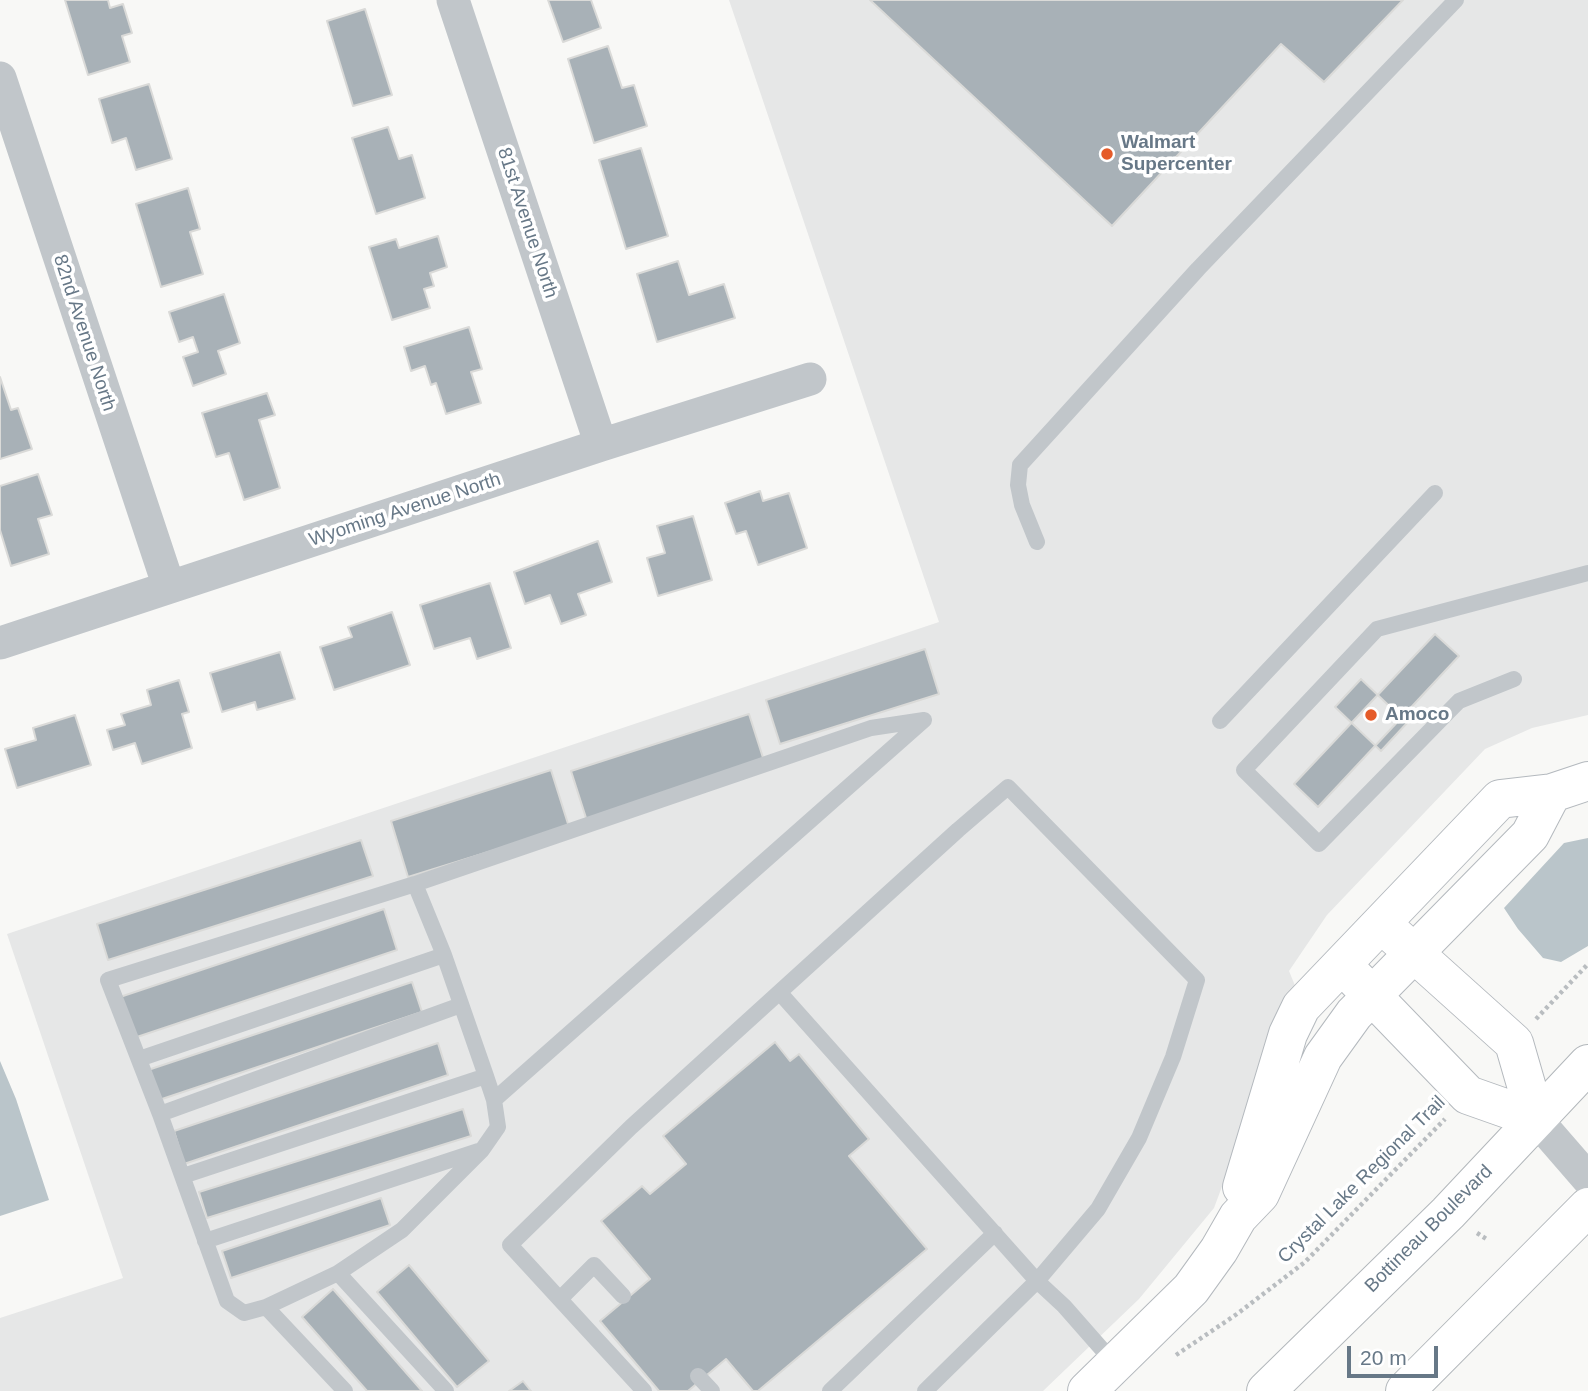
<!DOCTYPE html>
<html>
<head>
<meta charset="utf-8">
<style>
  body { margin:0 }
  #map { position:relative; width:1588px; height:1391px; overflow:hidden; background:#f8f8f6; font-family:Helvetica,sans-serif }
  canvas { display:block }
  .scale { position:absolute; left:1347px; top:1346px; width:91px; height:32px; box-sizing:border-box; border:4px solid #677887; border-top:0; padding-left:9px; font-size:21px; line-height:24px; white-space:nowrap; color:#677887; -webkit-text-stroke:5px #fff; paint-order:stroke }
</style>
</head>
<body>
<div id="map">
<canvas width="1588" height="1391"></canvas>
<div class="scale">20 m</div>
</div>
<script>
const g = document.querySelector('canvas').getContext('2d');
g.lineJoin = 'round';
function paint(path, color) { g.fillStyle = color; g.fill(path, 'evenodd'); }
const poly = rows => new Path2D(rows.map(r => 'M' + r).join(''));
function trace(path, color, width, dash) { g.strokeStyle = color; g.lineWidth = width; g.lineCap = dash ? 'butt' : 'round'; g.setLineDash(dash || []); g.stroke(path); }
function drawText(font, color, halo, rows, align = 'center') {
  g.font = font + ' Helvetica,sans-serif'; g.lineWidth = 7; g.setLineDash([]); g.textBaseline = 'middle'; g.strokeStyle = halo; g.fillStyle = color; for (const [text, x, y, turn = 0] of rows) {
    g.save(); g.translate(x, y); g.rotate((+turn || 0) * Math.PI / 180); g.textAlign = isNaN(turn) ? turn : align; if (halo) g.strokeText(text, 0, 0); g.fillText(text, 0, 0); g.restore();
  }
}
paint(poly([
  [729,0,1588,0,1588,715,1532,728,1485,749,1327,915,1289,971,1296,988,1214,1208,1139,1299,1043,1391,0,1391,0,1318,123,1278,7,934,939,622]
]), '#e6e7e7');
paint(poly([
  [1588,838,1588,946,1561,962,1543,958,1518,929,1504,908,1564,843],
  [0,1061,16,1099,49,1200,0,1216]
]), '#bac5ca');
const building = poly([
  [65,0,108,0,110,8,123,4,132,33,122,36,130,62,88,75,65,0],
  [548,0,591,0,601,28,563,42,548,0],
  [870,0,1403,0,1324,82,1281,44,1112,226,870,0],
  [365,9,392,95,353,106,327,21,365,9],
  [608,46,622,88,634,85,647,126,594,143,568,59,608,46],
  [149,84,172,159,136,170,126,138,112,143,99,99,149,84],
  [388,127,399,159,412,155,425,198,376,214,352,138,388,127],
  [641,148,668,236,626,249,599,160,641,148],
  [188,188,200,229,190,232,203,274,161,287,136,204,188,188],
  [438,236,447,267,430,273,434,286,424,289,430,308,392,320,369,247,396,239,399,248,438,236],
  [678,261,689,295,724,284,735,318,657,342,637,274,678,261],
  [224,294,240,343,218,351,226,374,193,386,183,357,198,352,193,337,179,342,169,312,224,294],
  [469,327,482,369,471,372,481,403,446,414,436,383,431,385,425,366,411,371,404,347,469,327],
  [0,377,11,410,18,408,32,449,0,459,0,377],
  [267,393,275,415,259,420,280,488,244,500,229,453,216,457,202,413,267,393],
  [38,474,52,515,38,519,49,554,11,566,0,530,0,486,38,474],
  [760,491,763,501,789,493,807,548,758,565,746,531,736,534,725,503,760,491],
  [693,516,712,580,658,596,647,558,665,553,657,526,693,516],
  [598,541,612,582,578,594,586,615,561,624,550,595,525,604,514,572,598,541],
  [490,583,511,648,477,659,470,638,434,649,420,605,490,583],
  [392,612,410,665,334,690,320,647,352,637,348,627,392,612],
  [1435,634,1459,656,1318,807,1294,784,1435,634],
  [925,649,939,694,780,744,766,700,925,649],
  [280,652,295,699,257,710,255,702,222,712,210,673,280,652],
  [1361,679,1407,723,1381,751,1335,707,1361,679],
  [179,680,189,712,182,714,192,748,142,764,135,743,113,750,107,730,125,725,121,714,151,705,147,690,179,680],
  [749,714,765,764,587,821,571,771,749,714],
  [75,715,91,765,17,788,5,749,36,740,33,728,75,715],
  [551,770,569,827,408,877,391,821,551,770],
  [361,840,373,876,108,960,97,924,361,840],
  [384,909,397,950,134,1038,120,997,384,909],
  [412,982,422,1012,159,1100,148,1070,412,982],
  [775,1042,790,1061,799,1054,869,1139,849,1156,927,1249,758,1391,753,1391,726,1359,688,1391,659,1391,600,1321,650,1279,601,1221,642,1186,650,1194,686,1164,663,1136,775,1042],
  [438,1043,448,1075,184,1164,174,1131,438,1043],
  [463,1109,471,1136,207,1218,199,1192,463,1109],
  [381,1198,390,1225,231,1278,222,1251,381,1198],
  [409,1265,489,1361,457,1387,377,1292,409,1265],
  [333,1289,422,1391,367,1391,302,1317,333,1289],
  [523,1381,531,1391,509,1391,523,1381]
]);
paint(building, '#a8b1b7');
trace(building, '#dadad8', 2);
const secondary = poly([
  [1395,936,1514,1043,1536,1119],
  [1354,977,1468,1095,1536,1119],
  [1242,1187,1288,1034,1301,1007,1500,799,1552,793,1588,781],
  [1087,1391,1191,1289,1219,1250,1238,1217,1260,1194,1323,1057,1354,1014,1530,835,1552,793]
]);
const highway = poly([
  [1266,1391,1448,1213,1588,1064],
  [1405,1391,1588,1207]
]);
trace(secondary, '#b4b9be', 40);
trace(highway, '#b2b7bb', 40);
trace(poly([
  [1536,1019,1588,964],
  [1477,1233,1488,1240],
  [1176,1355,1237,1314,1305,1262,1445,1119]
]), '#b9bdc0', 4.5, [3.5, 3.5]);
trace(poly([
  [1037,542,1022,505,1018,485,1020,465,1198,269,1456,0],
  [1514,679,1459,701,1319,844,1244,770,1377,629,1588,573],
  [1220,721,1435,493],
  [780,993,1037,1281,925,1391],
  [139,1059,444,955],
  [494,1100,924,720],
  [160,1114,461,1005],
  [183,1176,486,1076],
  [205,1241,478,1151],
  [338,1273,266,1307,244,1313,227,1301,160,1114,108,980,415,884],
  [560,1299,594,1265,623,1296],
  [266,1307,345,1391],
  [698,1376,712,1391],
  [446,1391,338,1273,402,1230,482,1150,498,1127,494,1100,486,1076,444,955,415,884,871,728,924,720],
  [644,1391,510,1245,631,1127,958,830,1008,787,1197,980,1173,1057,1139,1138,1098,1209,1037,1281,1064,1306,1115,1364],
  [830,1391,995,1233]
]), '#c1c6ca', 16);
trace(poly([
  [453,0,601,445],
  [0,78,169,587],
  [0,643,601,445,810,379],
  [1536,1119,1588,1179]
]), '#c1c6ca', 33);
trace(secondary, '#fff', 38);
trace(highway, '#fff', 38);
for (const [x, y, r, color] of [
  [1107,154,7,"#e55b29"],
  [1371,715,7,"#e55b29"]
]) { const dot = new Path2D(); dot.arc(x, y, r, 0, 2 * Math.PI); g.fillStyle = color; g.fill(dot); trace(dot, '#fff', 2.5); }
drawText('bold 19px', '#677887', '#fff', [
  ["Walmart",1121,143],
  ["Supercenter",1121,165],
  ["Amoco",1385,715]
], 'left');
drawText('19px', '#677887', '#fff', [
  ["81st Avenue North",527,223,72],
  ["82nd Avenue North",84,333,72],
  ["Wyoming Avenue North",405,510,-18],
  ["Crystal Lake Regional Trail",1362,1180,-45],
  ["Bottineau Boulevard",1429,1229,-45]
]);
</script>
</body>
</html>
